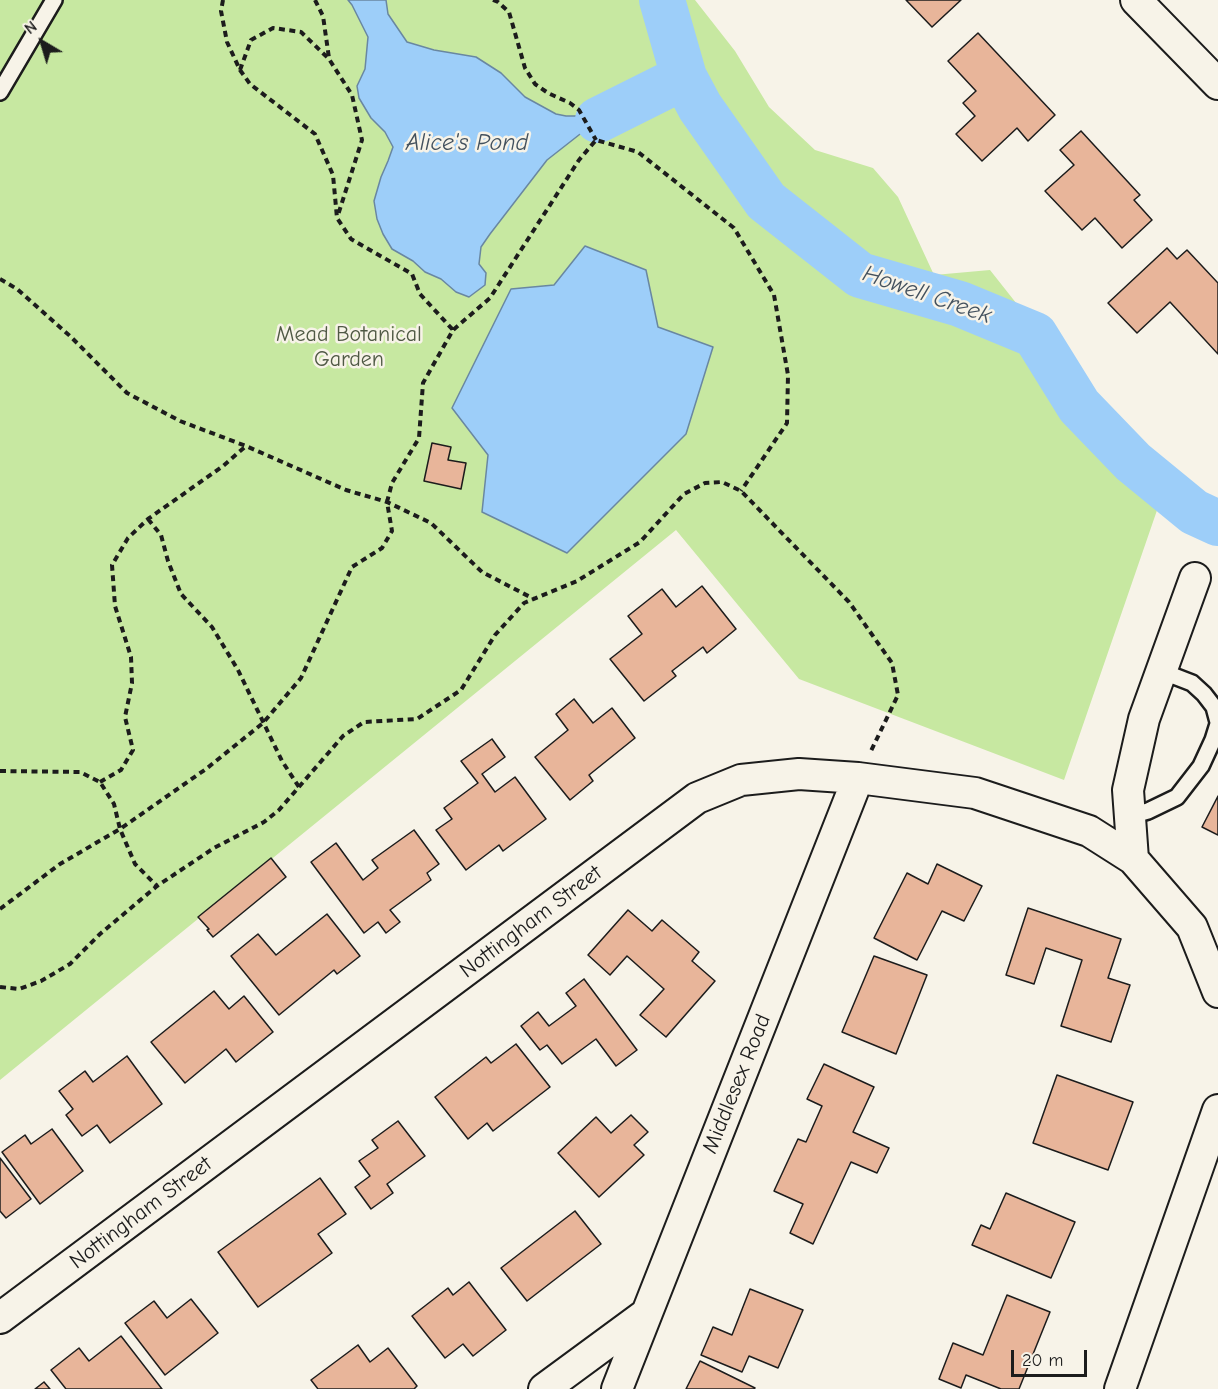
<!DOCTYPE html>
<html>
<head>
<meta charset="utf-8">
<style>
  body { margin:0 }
  #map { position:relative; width:1218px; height:1389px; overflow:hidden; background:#f7f3e8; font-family:"Comic Neue",sans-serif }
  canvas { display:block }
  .north { position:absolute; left:12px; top:12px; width:60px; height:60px; -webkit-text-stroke:4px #f7f3e8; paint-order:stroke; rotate:322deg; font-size:16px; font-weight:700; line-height:24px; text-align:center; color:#1c1c1c }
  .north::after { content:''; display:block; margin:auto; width:21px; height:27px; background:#1c1c1c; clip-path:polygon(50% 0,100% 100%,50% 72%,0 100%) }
  .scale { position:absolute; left:1011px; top:1350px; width:76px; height:27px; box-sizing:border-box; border:3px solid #1c1c1c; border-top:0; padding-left:8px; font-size:18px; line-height:21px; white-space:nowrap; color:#1c1c1c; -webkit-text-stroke:4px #f7f3e8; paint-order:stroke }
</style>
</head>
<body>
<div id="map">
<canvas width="1218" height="1389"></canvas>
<div class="north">N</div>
<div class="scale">20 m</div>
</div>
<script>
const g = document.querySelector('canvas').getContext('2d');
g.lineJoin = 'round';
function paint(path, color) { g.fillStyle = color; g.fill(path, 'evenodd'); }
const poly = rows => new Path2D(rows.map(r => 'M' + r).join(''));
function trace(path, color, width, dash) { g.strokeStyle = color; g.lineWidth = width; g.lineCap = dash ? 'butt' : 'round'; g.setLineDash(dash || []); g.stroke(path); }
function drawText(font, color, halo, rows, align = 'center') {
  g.font = font + ' "Comic Neue",sans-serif'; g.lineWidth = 5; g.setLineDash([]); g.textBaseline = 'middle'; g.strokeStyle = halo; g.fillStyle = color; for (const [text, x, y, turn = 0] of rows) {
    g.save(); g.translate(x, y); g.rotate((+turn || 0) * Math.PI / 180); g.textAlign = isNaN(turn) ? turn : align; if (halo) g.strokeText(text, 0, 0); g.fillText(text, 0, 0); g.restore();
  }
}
paint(poly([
  [0,0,695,0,735,51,769,107,815,150,873,168,898,197,934,275,990,270,1164,490,1064,780,799,679,676,530,0,1080]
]), '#c7e8a1');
const water = poly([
  [348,0,386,0,388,14,407,42,434,50,476,57,501,73,525,97,556,114,566,116,577,116,589,114,598,120,547,160,490,234,481,247,479,264,486,273,485,285,469,297,456,292,441,279,425,272,413,261,392,249,383,234,377,219,374,201,381,177,388,161,393,147,385,132,371,118,359,98,357,86,365,69,368,37,352,5,348,0],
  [585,246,646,270,658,327,713,347,686,434,567,553,482,512,488,455,452,408,511,289,554,285,585,246]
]);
paint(water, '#9dcef9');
trace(water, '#6987a1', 1.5);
trace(poly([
  [662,0,684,77,700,107,766,201,860,275,960,304,1035,335,1079,406,1133,462,1194,512,1218,523],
  [598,120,684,77]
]), '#9dcef9', 46);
const building = poly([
  [906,0,961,0,932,27,906,0],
  [978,33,1055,115,1028,141,1017,128,982,161,956,134,975,116,963,103,976,91,948,61,978,33],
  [1081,131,1140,195,1134,200,1152,220,1122,248,1095,218,1082,230,1045,191,1074,165,1060,150,1081,131],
  [1167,248,1177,259,1187,250,1218,283,1218,354,1170,302,1137,333,1108,303,1167,248],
  [432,443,451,447,448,460,466,463,461,489,424,481,432,443],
  [702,586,736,629,707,653,703,647,672,671,676,676,644,701,610,659,642,634,628,616,662,589,676,607,702,586],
  [574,699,593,723,612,708,635,738,589,775,593,781,570,800,535,757,568,730,556,714,574,699],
  [492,739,505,757,482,774,495,792,515,777,546,819,503,851,499,845,466,870,436,830,452,819,444,808,478,783,461,761,492,739],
  [1218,796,1218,835,1202,827,1218,796],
  [414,830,439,864,427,873,431,880,390,910,400,922,386,933,378,922,364,933,311,862,336,843,363,880,378,868,372,860,414,830],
  [271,858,286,877,213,937,207,930,209,929,198,917,271,858],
  [937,864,982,886,964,921,942,911,917,960,874,938,907,873,928,884,937,864],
  [1028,908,1121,939,1108,978,1130,985,1111,1042,1061,1026,1082,960,1046,948,1034,984,1006,975,1028,908],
  [628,910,652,931,662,920,699,952,692,961,715,981,666,1037,640,1015,664,989,627,956,610,975,588,955,628,910],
  [327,914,360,956,337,974,334,970,279,1015,231,956,258,934,276,955,327,914],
  [874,956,927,975,896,1054,842,1032,874,956],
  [584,979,637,1050,616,1066,596,1039,562,1064,547,1045,540,1050,521,1026,538,1012,549,1026,576,1006,566,993,584,979],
  [214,991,229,1009,244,996,273,1032,236,1062,226,1049,185,1083,151,1042,214,991],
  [516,1044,550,1087,493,1131,487,1123,468,1139,435,1097,486,1057,491,1063,516,1044],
  [127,1056,162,1104,110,1143,97,1125,82,1136,66,1115,73,1109,59,1091,85,1071,93,1082,127,1056],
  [824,1064,874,1087,853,1132,889,1148,877,1173,851,1162,813,1244,790,1233,803,1204,774,1191,798,1139,806,1142,822,1106,807,1099,824,1064],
  [1057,1075,1133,1102,1108,1170,1033,1143,1057,1075],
  [631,1115,648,1132,634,1145,644,1155,599,1197,558,1153,596,1117,611,1133,631,1115],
  [398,1121,425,1156,387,1184,393,1193,371,1209,355,1187,370,1176,359,1161,378,1148,372,1140,398,1121],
  [52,1129,83,1171,40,1204,2,1152,25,1135,31,1144,52,1129],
  [0,1158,31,1199,6,1218,0,1211,0,1158],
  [320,1178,346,1214,318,1234,332,1253,258,1307,218,1252,320,1178],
  [1006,1193,1075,1222,1051,1278,972,1245,981,1225,990,1229,1006,1193],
  [575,1211,601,1244,527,1301,501,1268,575,1211],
  [469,1282,506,1330,473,1356,463,1344,445,1358,412,1316,448,1288,453,1295,469,1282],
  [750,1289,803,1310,778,1368,749,1356,742,1372,701,1355,713,1327,732,1335,750,1289],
  [1007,1295,1050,1312,1019,1389,1001,1389,966,1375,961,1388,939,1379,953,1343,983,1355,1007,1295],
  [191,1299,218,1333,165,1375,125,1323,154,1301,167,1318,191,1299],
  [121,1336,162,1389,66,1389,51,1370,79,1348,89,1361,121,1336],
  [358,1345,370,1362,388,1348,417,1386,414,1389,318,1389,311,1380,358,1345],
  [700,1361,755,1388,754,1389,686,1389,700,1361],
  [44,1382,50,1389,35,1389,44,1382]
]);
paint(building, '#e8b59a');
trace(building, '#1c1c1c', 1.5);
const lane = poly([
  [0,92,54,0],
  [1161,671,1192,683,1204,694,1214,707,1218,722],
  [1130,816,1148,811,1177,797,1201,766,1213,740,1218,724]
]);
const street = poly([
  [1136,0,1218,84],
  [1133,859,1128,790,1144,719,1195,578],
  [0,1318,697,798,741,780,799,774,858,778,975,793,1089,831,1133,859,1192,927,1218,992],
  [544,1389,646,1314],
  [617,1389,858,778],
  [1120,1389,1218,1110]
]);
trace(lane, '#1c1c1c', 20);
trace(street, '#1c1c1c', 34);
trace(poly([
  [223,0,221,11,227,42,240,70,250,84,315,134,333,175,337,218,351,239,412,274,420,294,453,330],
  [315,0,323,16,329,58],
  [493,0,498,2,509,12,525,68,535,84,548,93,570,103,579,110,596,140],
  [240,70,251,40,273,28,301,32,329,59,352,95,362,140,338,215],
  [0,279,17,289,70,336,127,393,180,421,246,446,346,490,387,502,431,523,482,572,534,599],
  [148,519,161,535,168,561,181,594,212,627,238,670,282,761,299,787],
  [0,771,80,772,100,782,114,804,120,829,135,864,157,886],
  [100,782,121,770,133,750,125,717,132,683,131,657,115,606,112,565,128,538,148,519,223,466,246,446],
  [0,909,60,864,120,829,206,769,263,723,301,678,352,567,382,548,392,531,387,502,392,483,419,438,423,383,453,330,490,298,579,160,596,140,638,152,734,228,774,295,788,375,787,423,741,491],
  [0,987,19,989,41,981,70,964,100,934,157,886,214,848,264,822,279,810,343,736,364,722,417,719,461,690,495,635,524,603,577,581,640,542,684,494,705,483,722,482,741,491,849,602,892,663,898,695,870,753]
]), '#1c1c1c', 4, [6, 4.5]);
trace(lane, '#f7f3e8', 15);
trace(street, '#f7f3e8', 30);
drawText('22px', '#4f5944', '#f7f3e8', [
  ["Mead Botanical",349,335],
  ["Garden",349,360]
]);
drawText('22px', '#1c1c1c', '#f7f3e8', [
  ["Nottingham Street",531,922,-37],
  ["Middlesex Road",737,1084,-68],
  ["Nottingham Street",141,1213,-37]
]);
drawText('italic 24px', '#43515e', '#f7f3e8', [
  ["Alice's Pond",467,143],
  ["Howell Creek",927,295,19]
]);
</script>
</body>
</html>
